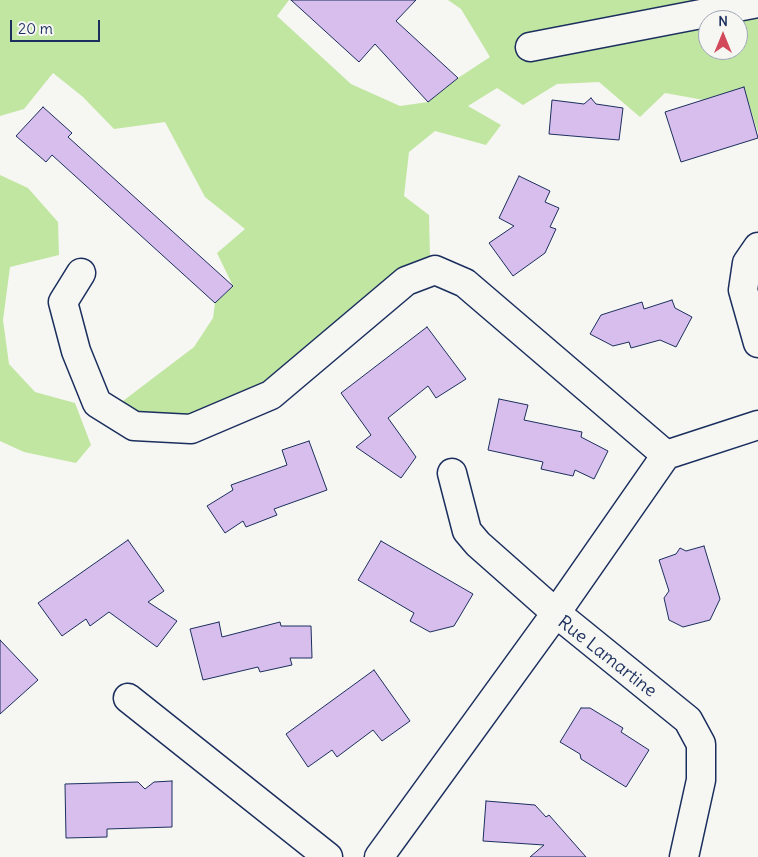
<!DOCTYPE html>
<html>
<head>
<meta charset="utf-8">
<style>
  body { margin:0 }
  #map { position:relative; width:758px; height:857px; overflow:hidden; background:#f6f6f2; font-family:Delius,sans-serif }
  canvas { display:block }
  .north { position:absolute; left:698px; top:10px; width:50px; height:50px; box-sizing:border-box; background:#f6f6f2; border:1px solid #9ea6b7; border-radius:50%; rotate:0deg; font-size:14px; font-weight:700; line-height:20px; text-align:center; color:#1b2f5e }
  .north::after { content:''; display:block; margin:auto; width:18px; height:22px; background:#d1495b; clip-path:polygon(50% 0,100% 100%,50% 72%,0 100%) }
  .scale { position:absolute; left:10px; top:20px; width:90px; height:22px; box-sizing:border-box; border:2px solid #1b2f5e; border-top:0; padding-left:6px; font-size:15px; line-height:18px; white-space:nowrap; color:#1b2f5e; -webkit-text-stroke:4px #f6f6f2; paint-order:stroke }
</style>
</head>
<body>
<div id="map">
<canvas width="758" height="857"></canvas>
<div class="north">N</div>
<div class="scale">20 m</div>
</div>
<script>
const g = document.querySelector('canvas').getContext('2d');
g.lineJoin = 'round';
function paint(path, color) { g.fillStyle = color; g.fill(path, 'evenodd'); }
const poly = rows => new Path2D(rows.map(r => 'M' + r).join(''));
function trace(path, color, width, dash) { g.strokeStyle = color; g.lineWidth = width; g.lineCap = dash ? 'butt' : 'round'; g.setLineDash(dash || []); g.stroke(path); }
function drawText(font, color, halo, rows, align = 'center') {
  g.font = font + ' Delius,sans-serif'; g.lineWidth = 4; g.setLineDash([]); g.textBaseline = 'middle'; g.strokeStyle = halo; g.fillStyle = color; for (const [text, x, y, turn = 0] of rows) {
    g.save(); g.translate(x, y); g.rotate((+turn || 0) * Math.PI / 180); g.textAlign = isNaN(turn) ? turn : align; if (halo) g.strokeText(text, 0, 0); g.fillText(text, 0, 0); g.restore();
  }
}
paint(poly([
  [0,0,289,0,277,16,351,84,400,106,428,102,458,78,490,57,461,9,448,0,758,0,758,133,744,88,704,100,665,93,640,117,599,82,557,84,523,105,497,88,468,106,501,125,486,145,435,131,409,152,404,196,429,215,430,257,381,296,300,370,194,425,124,425,123,401,194,347,213,318,215,303,233,286,217,253,245,229,205,197,165,122,114,129,83,97,53,73,24,109,0,116],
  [708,20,738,20,738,50,708,50],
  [0,175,28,188,58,222,59,255,10,267,3,320,9,364,35,392,75,403,91,445,76,463,24,452,0,441]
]), '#c1e6a1');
const building = poly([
  [291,0,416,0,396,21,458,78,428,102,375,44,359,62,291,0],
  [744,87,758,138,681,162,665,112,744,87],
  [591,98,596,104,623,108,619,140,549,134,552,100,584,104,591,98],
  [43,107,72,133,68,137,233,286,215,303,52,155,46,162,16,136,43,107],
  [519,176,550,191,545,202,559,208,550,227,556,229,545,253,513,276,489,243,514,226,499,218,519,176],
  [672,300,675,308,692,317,676,347,660,340,631,348,629,342,613,346,590,334,601,315,642,302,644,309,672,300],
  [427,327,466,379,436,398,428,386,388,418,416,457,401,478,356,447,371,435,341,393,427,327],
  [499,399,528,405,524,420,582,432,581,437,608,451,594,479,575,470,573,476,541,469,543,462,488,450,499,399],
  [309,441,327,490,274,509,277,515,246,527,243,521,225,533,207,506,233,490,231,485,287,465,282,450,309,441],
  [128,540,164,591,148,602,177,621,157,647,109,612,90,626,86,619,62,636,38,603,128,540],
  [381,541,473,594,454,626,430,632,410,621,414,613,358,580,381,541],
  [704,546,720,599,710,620,683,627,669,620,664,598,669,591,659,560,676,554,680,548,686,551,704,546],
  [219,622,222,637,280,622,281,626,311,626,312,658,290,658,292,665,260,672,258,667,203,680,190,629,219,622],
  [0,640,38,680,0,714,0,640],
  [374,670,410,721,382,741,373,730,337,757,332,750,308,767,286,734,374,670],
  [581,708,590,708,623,728,621,732,649,750,626,787,581,759,580,754,560,742,581,708],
  [172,781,172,827,107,829,107,837,66,838,65,784,138,782,145,789,154,782,172,781],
  [486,801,535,805,546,817,549,815,586,857,530,857,544,845,483,841,486,801]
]);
paint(building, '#d8beec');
trace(building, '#1b2f5e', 1);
const minor = poly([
  [530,47,758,3],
  [758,247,747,263,743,290,758,343],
  [81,273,63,302,76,351,97,403,134,426,191,429,271,395,406,281,435,270,465,283,666,455],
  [452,473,467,531,478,544,556,613,666,455,758,425],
  [128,698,328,857],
  [379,857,556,613,688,720,701,744,701,780,684,857]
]);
trace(minor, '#1b2f5e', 31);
trace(minor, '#f6f6f2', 28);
drawText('18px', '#1b2f5e', '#f6f6f2', [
  ["Rue Lamartine",607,657,38]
]);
</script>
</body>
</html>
